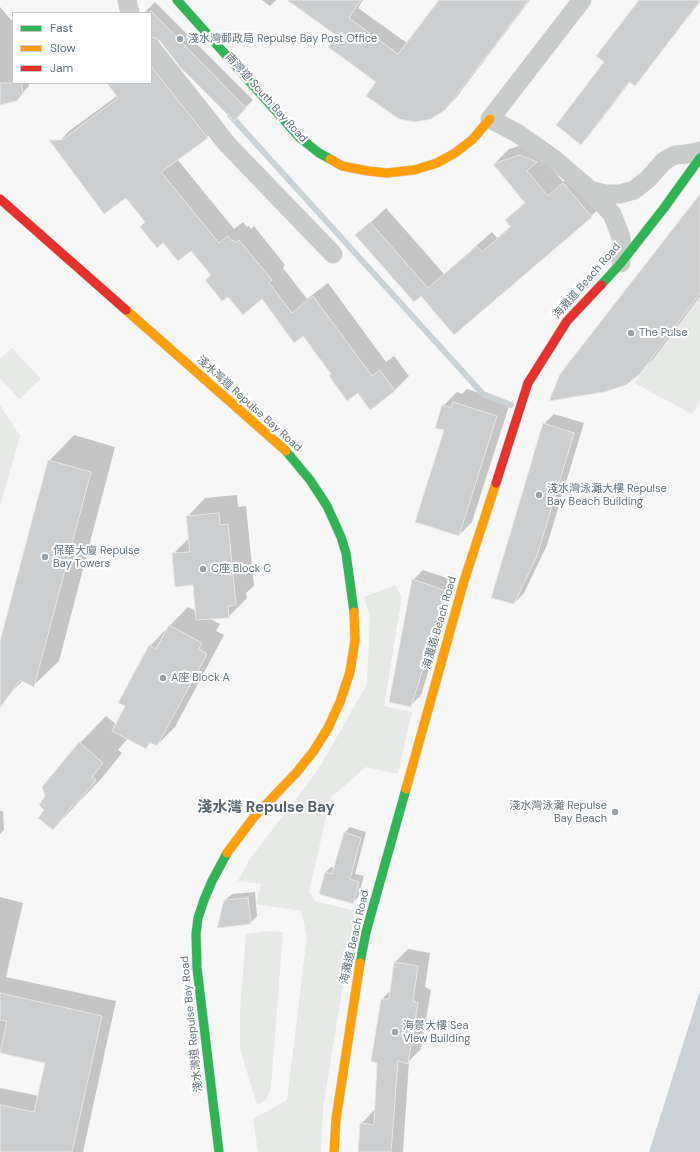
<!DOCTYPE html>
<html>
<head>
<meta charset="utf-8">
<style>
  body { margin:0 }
  #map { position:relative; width:700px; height:1152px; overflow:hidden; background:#f7f7f7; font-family:"DM Sans",sans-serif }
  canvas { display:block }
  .legend { position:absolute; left:12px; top:12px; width:140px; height:72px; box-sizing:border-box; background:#fff; border:1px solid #c2c8cb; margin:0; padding:5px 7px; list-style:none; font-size:12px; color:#66757e }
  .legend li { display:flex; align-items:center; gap:8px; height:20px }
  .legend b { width:20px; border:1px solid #c2c8cb }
</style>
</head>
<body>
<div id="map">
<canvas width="700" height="1152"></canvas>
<ul class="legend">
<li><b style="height:5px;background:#30b455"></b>Fast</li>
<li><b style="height:5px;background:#ff9f0a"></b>Slow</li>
<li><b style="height:5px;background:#e5322d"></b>Jam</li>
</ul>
</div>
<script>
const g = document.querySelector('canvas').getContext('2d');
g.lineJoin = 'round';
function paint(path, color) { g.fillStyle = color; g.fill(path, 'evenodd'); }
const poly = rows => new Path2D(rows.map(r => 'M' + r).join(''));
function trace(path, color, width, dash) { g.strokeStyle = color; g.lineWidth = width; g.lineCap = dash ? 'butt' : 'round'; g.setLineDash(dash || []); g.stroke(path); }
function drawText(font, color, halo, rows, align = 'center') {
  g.font = font + ' "DM Sans","Noto Sans TC",sans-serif'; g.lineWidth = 4; g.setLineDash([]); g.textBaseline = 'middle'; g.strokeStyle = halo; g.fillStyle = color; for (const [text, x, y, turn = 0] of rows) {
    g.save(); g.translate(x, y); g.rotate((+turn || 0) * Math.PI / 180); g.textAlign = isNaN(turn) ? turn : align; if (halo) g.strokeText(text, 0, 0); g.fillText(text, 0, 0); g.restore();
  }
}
paint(poly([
  [700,296,700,403,692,414,634,383],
  [12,348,41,379,19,399,0,378,0,359],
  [0,405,20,436,0,506],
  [395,585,402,597,384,706,412,712,398,774,366,767,331,797,309,891,315,901,355,911,323,1108,321,1152,258,1152,253,1119,287,1100,307,936,301,911,256,904,261,884,238,881,249,860,318,770,367,684,370,617,364,597],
  [266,931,283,932,271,1087,266,1100,257,1105,240,1049,240,1010,246,934]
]), '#e6e9e5');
paint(poly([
  [700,990,700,1152,649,1152,698,997]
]), '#cad2d5');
paint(poly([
  [262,0,276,0,270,6],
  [288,0,363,0,358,8,407,43,440,0,530,0,455,99,444,110,378,82,338,35],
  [641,0,700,0,700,2,641,78,635,85,630,82,588,137,581,144,605,62],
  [155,2,253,100,234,119,160,40,155,36,157,40,222,122,207,137,177,159,234,229,243,222,247,227,249,226,251,229,254,226,285,265,283,268,307,299,328,283,386,362,394,356,409,376,395,390,370,409,358,392,332,374,303,335,262,298,212,275,191,249,146,222,126,197,55,146,69,131,117,96,108,83,151,83,151,13,144,13],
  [0,7,13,22,13,83,29,83,29,86,16,100,0,104],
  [536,141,542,156,563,182,579,169,606,202,591,216,421,295,357,235,386,208,444,274,492,232,497,238,511,226,506,220,525,202,494,164,509,149],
  [700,196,700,296,653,359,639,373],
  [467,389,510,403,472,522,459,535,443,406,457,392,462,394],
  [554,414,584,423,547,545,524,593,514,603,544,424],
  [74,435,115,447,59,661,33,686,23,680,7,697,0,695,0,645,49,461],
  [237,495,238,507,246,506,254,586,246,593,247,598,228,617,209,618,220,624,216,631,224,635,175,727,157,745,151,742,146,748,128,738,118,750,122,753,101,779,53,829,80,743,106,716,117,725,127,706,150,646,188,607,196,611,194,584,173,554,189,538,187,517,205,498],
  [423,570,456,581,421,695,411,705,413,580],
  [0,811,3,811,4,830,0,834],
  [350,827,366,832,355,874,364,876,358,897,353,903,325,873,331,867,334,868,344,833],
  [255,892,257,916,250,923,224,901,232,894],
  [0,897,23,903,6,977,116,1001,83,1152,0,1152,0,1088,39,1096,46,1062,0,1051],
  [408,949,430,953,425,987,431,990,421,1049,409,1061,403,1152,359,1152,361,1124,374,1110,376,1110,382,999,391,990,395,962]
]), '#0003');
trace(poly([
  [230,115,483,394,511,405]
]), '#cad2d5', 6);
const building = poly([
  [287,0,361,0,349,18,398,54,439,0,529,0,445,110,431,119,415,122,399,119,366,96,376,82,328,47,336,35,287,0],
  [639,0,700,0,700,1,635,86,629,82,581,145,556,125,604,62,596,56,639,0],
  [151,11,246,108,234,121,180,67,160,41,155,38,151,37,151,11],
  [151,66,208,138,161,172,219,243,228,236,232,241,234,240,236,243,239,240,272,280,269,283,292,313,313,296,372,376,380,370,395,391,370,410,358,393,347,401,329,376,331,374,303,336,294,343,262,299,243,315,228,297,222,301,205,280,211,275,191,251,178,261,163,243,157,248,140,227,145,222,126,198,104,214,49,140,62,140,118,98,107,83,151,83,151,66],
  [0,83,21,83,23,93,17,101,0,105,0,83],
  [520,155,537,162,527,171,548,196,563,183,592,217,454,335,421,296,414,302,355,235,370,222,428,288,477,246,482,252,511,227,505,220,525,203,493,164,520,155],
  [700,194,700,293,640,374,626,385,604,392,549,401,560,374,700,194],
  [453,402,497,416,459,536,415,522,444,430,435,428,442,405,451,408,453,402],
  [543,423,574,433,537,556,514,604,491,598,543,423],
  [48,460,91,472,34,687,20,680,0,708,0,641,48,460],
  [219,513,220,525,228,524,236,605,228,606,229,618,196,620,193,585,175,587,172,553,190,552,186,516,219,513],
  [412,579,447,591,411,707,389,702,412,579],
  [169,625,202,643,199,649,207,654,157,746,149,742,146,749,112,731,125,706,118,703,149,645,156,649,169,625],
  [79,742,103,763,92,777,96,780,74,807,72,806,53,830,38,818,44,810,39,805,45,796,42,787,79,742],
  [344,832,361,838,350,879,359,882,353,904,319,894,325,872,332,874,344,832],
  [248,898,251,924,217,928,224,900,248,898],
  [394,962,418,966,413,1001,418,1003,408,1064,398,1061,391,1152,358,1152,360,1123,374,1125,377,1063,371,1061,381,999,389,999,394,962],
  [0,993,102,1016,72,1152,0,1152,0,1105,34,1112,45,1063,0,1053,7,1021,0,1020,0,993]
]);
paint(building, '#cdcecf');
trace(building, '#e7e7e6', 1);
const fast = poly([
  [177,0,299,137,319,153,330,159],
  [601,285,621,263,664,208,700,158],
  [286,451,310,480,327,506,341,537,346,553,354,612],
  [360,963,366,932,406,789],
  [219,1152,197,968,196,934,198,918,204,900,212,881,227,853]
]);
const slow = poly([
  [330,159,342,166,368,171,387,173,414,170,437,163,455,153,472,140,490,119],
  [126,310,286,451],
  [406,789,464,581,496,483],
  [227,853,254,817,296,773,313,752,328,728,340,702,350,672,355,640,354,612],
  [334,1152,336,1119,360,963]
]);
const jam = poly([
  [0,199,126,310],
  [496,483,528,383,567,321,601,285]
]);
trace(fast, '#d3d4d5', 10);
trace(slow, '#d3d4d5', 10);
trace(jam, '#d3d4d5', 10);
trace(poly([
  [127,0,130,13],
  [582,0,490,119,517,133,554,159,590,190,612,214,621,237,622,246,621,263],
  [151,48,227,144,333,254],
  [590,190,606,194,620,194,634,190,648,179,663,162,669,158,675,155,687,154,700,151]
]), '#cacccc', 19);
trace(fast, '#30b455', 9);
trace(slow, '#ff9f0a', 9);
trace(jam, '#e5322d', 9);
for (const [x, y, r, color] of [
  [180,39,4,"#99a2a8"],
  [631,333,4,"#99a2a8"],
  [539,495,4,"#99a2a8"],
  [45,557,4,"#99a2a8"],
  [203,569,4,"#99a2a8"],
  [163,678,4,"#99a2a8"],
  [615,812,4,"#99a2a8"],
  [395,1032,4,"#99a2a8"]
]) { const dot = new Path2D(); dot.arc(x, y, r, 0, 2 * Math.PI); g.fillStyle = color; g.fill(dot); trace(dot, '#fff', 1.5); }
drawText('11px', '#66757e', '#fff', [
  ["淺水灣郵政局 Repulse Bay Post Office",188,39],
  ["The Pulse",639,333],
  ["淺水灣泳灘大樓 Repulse",547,489],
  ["Bay Beach Building",547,502],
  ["保華大廈 Repulse",53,551],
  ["Bay Towers",53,564],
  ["C座 Block C",211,569],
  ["A座 Block A",171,678],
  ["淺水灣泳灘 Repulse",607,806,"right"],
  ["Bay Beach",607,819,"right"],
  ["海景大樓 Sea",403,1026],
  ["View Building",403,1039]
], 'left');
drawText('11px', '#66757e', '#fff', [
  ["南灣道 South Bay Road",266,98,48],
  ["海灘道 Beach Road",587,281,-49],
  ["淺水灣道 Repulse Bay Road",249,404,42],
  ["海灘道 Beach Road",440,623,-74],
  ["海灘道 Beach Road",355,937,-77],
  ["淺水灣道 Repulse Bay Road",192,1024,-96]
]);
drawText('bold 15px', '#58636a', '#fff', [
  ["淺水灣 Repulse Bay",266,808]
]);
</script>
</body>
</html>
